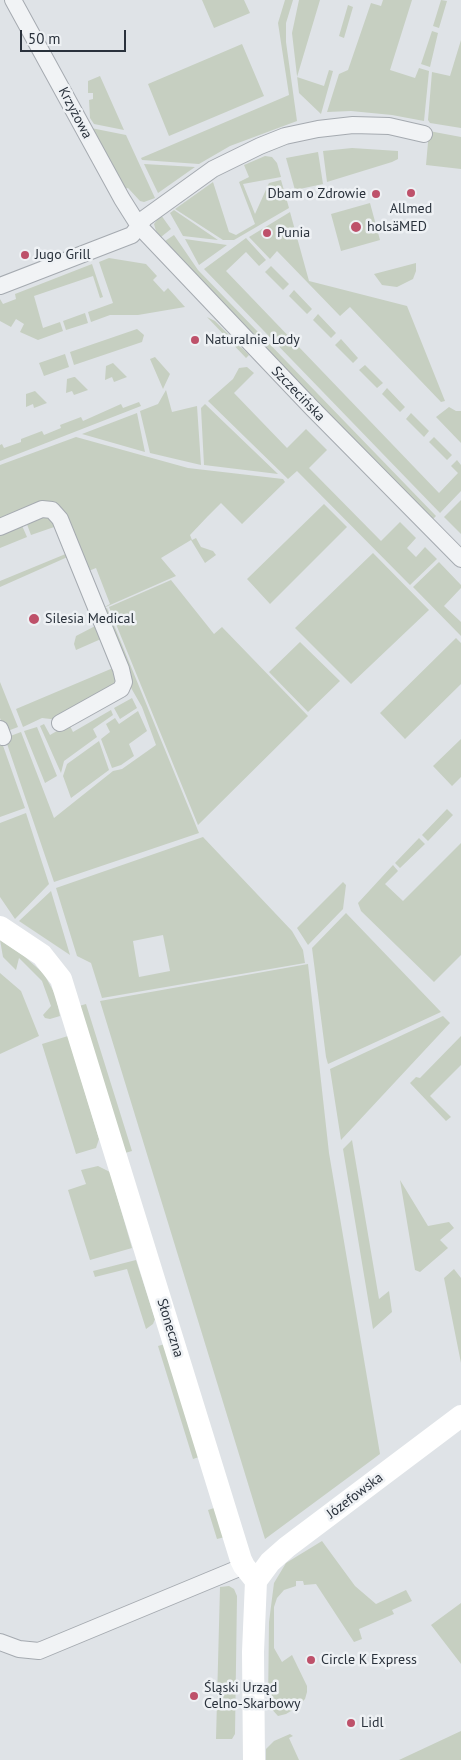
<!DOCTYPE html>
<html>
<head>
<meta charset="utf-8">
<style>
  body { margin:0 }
  #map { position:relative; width:461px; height:1760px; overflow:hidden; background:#dfe3e7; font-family:"PT Sans",sans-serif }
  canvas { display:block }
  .scale { position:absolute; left:20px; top:30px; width:106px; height:22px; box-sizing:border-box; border:2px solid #2a323c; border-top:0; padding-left:6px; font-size:15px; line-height:18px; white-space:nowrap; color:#2a323c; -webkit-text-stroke:4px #eef1f4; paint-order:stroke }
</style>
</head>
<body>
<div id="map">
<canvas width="461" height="1760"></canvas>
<div class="scale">50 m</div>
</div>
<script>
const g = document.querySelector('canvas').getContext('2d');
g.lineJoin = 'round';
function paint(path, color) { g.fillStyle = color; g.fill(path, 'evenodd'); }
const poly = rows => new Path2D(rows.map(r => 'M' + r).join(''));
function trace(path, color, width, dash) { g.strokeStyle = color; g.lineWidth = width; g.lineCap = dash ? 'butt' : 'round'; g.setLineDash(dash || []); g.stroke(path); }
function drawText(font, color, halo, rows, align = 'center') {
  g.font = font + ' "PT Sans",sans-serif'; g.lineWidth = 5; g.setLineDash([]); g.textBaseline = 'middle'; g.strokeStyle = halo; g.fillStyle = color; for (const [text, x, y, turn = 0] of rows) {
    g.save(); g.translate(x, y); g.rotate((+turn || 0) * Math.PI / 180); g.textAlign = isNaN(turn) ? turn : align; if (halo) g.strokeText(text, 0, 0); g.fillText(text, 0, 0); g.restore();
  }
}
paint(poly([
  [202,0,244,0,250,13,214,28],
  [285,0,293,0,286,23,286,42,297,121,230,146,199,164,142,160,141,158,289,95,278,23],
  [299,0,320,0,297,77,324,86,329,70,333,71,321,114,299,93,292,33],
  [383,0,412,0,390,70,415,78,419,68,429,71,424,121,392,115,351,111,327,112,339,74,348,70,371,3,381,6],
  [441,0,447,1,439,28,433,26],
  [348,5,353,7,344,38,339,36],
  [432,31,438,33,430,67,421,64],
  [461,40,461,128,430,123,428,120,432,72,450,76],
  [242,44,264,96,169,136,148,84],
  [100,76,124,130,94,124,90,118,89,100,93,99,93,93,88,93,88,81],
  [91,128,126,135,155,198,144,202,140,201,128,188,124,189],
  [429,131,461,137,461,169,426,165],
  [352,148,398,151,398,159,392,162,327,182,323,151],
  [318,152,323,184,295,190,286,158],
  [265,156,272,157,277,163,281,177,243,184,255,214,269,183,281,180,289,208,234,240,223,240,175,209,213,182,229,232,236,235,255,224,239,182,249,177,244,165],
  [144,164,195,167,158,193],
  [370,203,380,240,341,251,331,214],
  [174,210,218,240,183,236,170,213],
  [290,212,309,281,407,306,445,401,441,402,350,307,340,316,277,251,270,259,249,237],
  [161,215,171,229,161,237,156,231,154,224],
  [174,235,198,270,436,516,433,519,246,330,165,241],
  [246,238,266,260,259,266,246,252,226,271,439,493,458,473,451,466,457,460,461,465,461,491,440,513,204,269],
  [185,239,227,245,199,265],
  [109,258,146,264,157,276,153,280,164,292,168,288,185,307,138,315,110,315,91,322,88,312,113,303,99,262],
  [416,263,416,271,413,279,397,287,382,285,374,274],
  [92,264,103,297,100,298,93,276,34,296,43,328,60,322,63,331,38,340,20,332,24,324,16,319,11,327,0,321,0,299,3,304,16,299,15,294],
  [271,266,289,284,283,290,265,272],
  [294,290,312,309,307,314,289,296],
  [85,313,88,323,66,330,63,321],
  [318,314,336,333,331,338,313,320],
  [207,317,215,321,249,355,246,358],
  [137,329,144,335,142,342,74,365,70,352],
  [341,339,358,358,353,363,335,345],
  [65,354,69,367,44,376,39,363],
  [155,357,170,374,163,389,150,359],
  [113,363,127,377,114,382,112,377,105,380,106,366],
  [365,365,383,383,377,388,359,370],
  [247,367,254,373,234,393,287,448,306,429,327,450,309,468,381,541,400,522,416,538,407,548,416,557,425,547,437,559,410,585,297,471,288,479,208,401,233,379,239,368],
  [74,377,75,377,88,390,74,395,72,391,66,393,67,379],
  [387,388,405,407,400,412,382,394],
  [166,390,172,412,197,406,201,465,150,453,140,411,158,404],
  [35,391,47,403,34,408,33,404,26,407,26,394],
  [139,402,141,406,0,461,0,445,2,444,4,448,21,442,21,439,42,431,44,435,61,428,60,425,81,417,83,421,121,404,123,408],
  [205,404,278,474,204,465,201,408],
  [449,407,456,411,461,411,461,443,436,417],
  [137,413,145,452,82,434],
  [411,413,429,431,424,437,406,419],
  [76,437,188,468,283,479,285,482,242,524,221,503,208,516,190,535,192,540,196,538,201,547,213,551,216,555,205,563,191,540,161,558,176,576,101,609,110,604,96,568,86,572,51,507,0,523,0,465],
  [434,437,452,455,447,460,429,442],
  [461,500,461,534,444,517],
  [324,504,347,527,270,604,247,579],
  [50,513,72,555,0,587,0,581,68,553,57,526,31,535,25,519],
  [20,521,27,537,0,548,0,530],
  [373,553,429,610,351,684,295,628],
  [439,562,461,585,461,588,444,606,461,622,461,636,413,587],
  [171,580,214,634,222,627,308,716,198,825,109,607],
  [107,608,199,833,54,882,5,738,21,732,54,818,113,771,122,769,156,745,142,707,126,679,100,611],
  [99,624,118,670,119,688,59,720,42,718,23,727,16,709,113,668,101,639,76,650,74,644,76,636],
  [456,638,461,643,461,684,405,739,380,713],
  [300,642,340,681,308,712,269,672],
  [0,682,18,727,5,732,0,718],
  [132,698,137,708,120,719,114,708],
  [111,710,113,715,93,729,97,737,64,761,61,773,40,726,44,724,50,735,69,724,73,732],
  [138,711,147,731,129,744,134,756,121,765,112,768,101,739,110,732,106,724,115,718,119,724],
  [37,727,57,776,45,783,24,731],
  [461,739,461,777,452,786,433,766],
  [1,740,25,808,0,817,0,741],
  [99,741,109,770,71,798,63,776,67,764],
  [447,809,453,815,428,841,422,835],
  [26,813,49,884,15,919,0,897,0,823],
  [203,837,292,931,303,950,305,963,102,998,91,963,77,956,56,888],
  [163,935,170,971,139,977,133,941],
  [419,838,425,844,400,868,395,863],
  [461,843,461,955,434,982,361,911,358,903,393,865,398,871,385,884,403,901],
  [343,882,346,885,343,909,308,945,297,928],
  [51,891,70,955,19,921],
  [346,913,441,1012,328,1064,326,1057,312,948],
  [0,940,24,956,44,974,56,996,60,1016,50,1019,45,1018,43,1015,51,1006,42,981,19,958,16,970,3,957],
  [308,964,329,1153,380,1454,265,1539,100,1001],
  [0,973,21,991,39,1036,0,1054],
  [86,1004,132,1151,125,1153,79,1006],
  [443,1016,450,1023,341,1140,330,1069],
  [68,1036,99,1139,96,1148,76,1154,42,1044],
  [461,1036,461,1065,430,1096,451,1117,446,1121,410,1083,416,1077,420,1078],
  [352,1140,379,1299,389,1291,392,1312,373,1329,343,1149],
  [98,1166,110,1172,132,1248,90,1260,68,1190,86,1184,81,1170],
  [400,1180,428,1226,449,1222,454,1228,440,1240,448,1248,420,1272,415,1270],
  [136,1260,155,1319,153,1324,146,1329,127,1269,95,1277,93,1271],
  [454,1269,461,1278,461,1363,444,1278],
  [165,1344,202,1456,193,1459,158,1346],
  [217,1507,225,1537,217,1539,208,1510],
  [322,1541,355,1586,376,1604,406,1590,412,1601,392,1610,394,1614,359,1629,362,1639,354,1642,316,1584,304,1585,303,1581,296,1581,296,1586,284,1590,277,1598,274,1607,274,1648,282,1662,292,1655,307,1686,307,1692,305,1699,296,1708,286,1714,278,1716,268,1705,269,1622,274,1583,286,1563],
  [229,1586,234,1589,237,1596,235,1734,232,1739,216,1739,220,1587],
  [461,1603,461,1664,431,1625],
  [461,1731,461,1760,399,1760],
  [290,1734,293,1736,289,1738,299,1760,266,1760,266,1749,274,1741]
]), '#c6cfc1');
const street = poly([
  [13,0,122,199,139,226,312,408,461,559],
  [0,286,132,235,145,218,213,169,260,146,285,136,318,129,353,125,389,126,424,134],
  [0,527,42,509,52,510,60,519,121,669,124,682,121,689,60,723],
  [0,729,3,737],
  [0,1642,19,1649,39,1651,244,1566]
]);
trace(street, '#a5aab0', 18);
trace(street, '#f1f3f5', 16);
trace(poly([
  [0,927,42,955,61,979,241,1560,244,1566,256,1581,253,1652,254,1760],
  [256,1581,270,1562,287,1547,461,1416]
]), '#fff', 22);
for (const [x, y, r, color] of [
  [411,193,5,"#be516a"],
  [376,194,5,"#be516a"],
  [356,227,6,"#be516a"],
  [267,233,5,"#be516a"],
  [25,255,5,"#be516a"],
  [195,340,5,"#be516a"],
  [34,619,6,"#be516a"],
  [311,1660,5,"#be516a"],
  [194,1696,5,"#be516a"],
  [351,1723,5,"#be516a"]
]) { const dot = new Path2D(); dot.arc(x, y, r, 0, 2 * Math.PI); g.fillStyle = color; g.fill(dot); trace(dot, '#eef1f4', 2); }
drawText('14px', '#2a323c', '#eef1f4', [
  ["Krzyżowa",75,113,62],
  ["Szczecińska",298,394,46],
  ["Słoneczna",170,1328,73],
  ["Józefowska",355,1496,-37]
]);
drawText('14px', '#2a323c', '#eef1f4', [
  ["Dbam o Zdrowie",366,194,"right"],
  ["Allmed",411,209,"center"],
  ["holsäMED",367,227],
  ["Punia",277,233],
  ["Jugo Grill",35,255],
  ["Naturalnie Lody",205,340],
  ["Silesia Medical",45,619],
  ["Circle K Express",321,1660],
  ["Śląski Urząd",204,1688],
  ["Celno-Skarbowy",204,1704],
  ["Lidl",361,1723]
], 'left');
</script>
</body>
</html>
